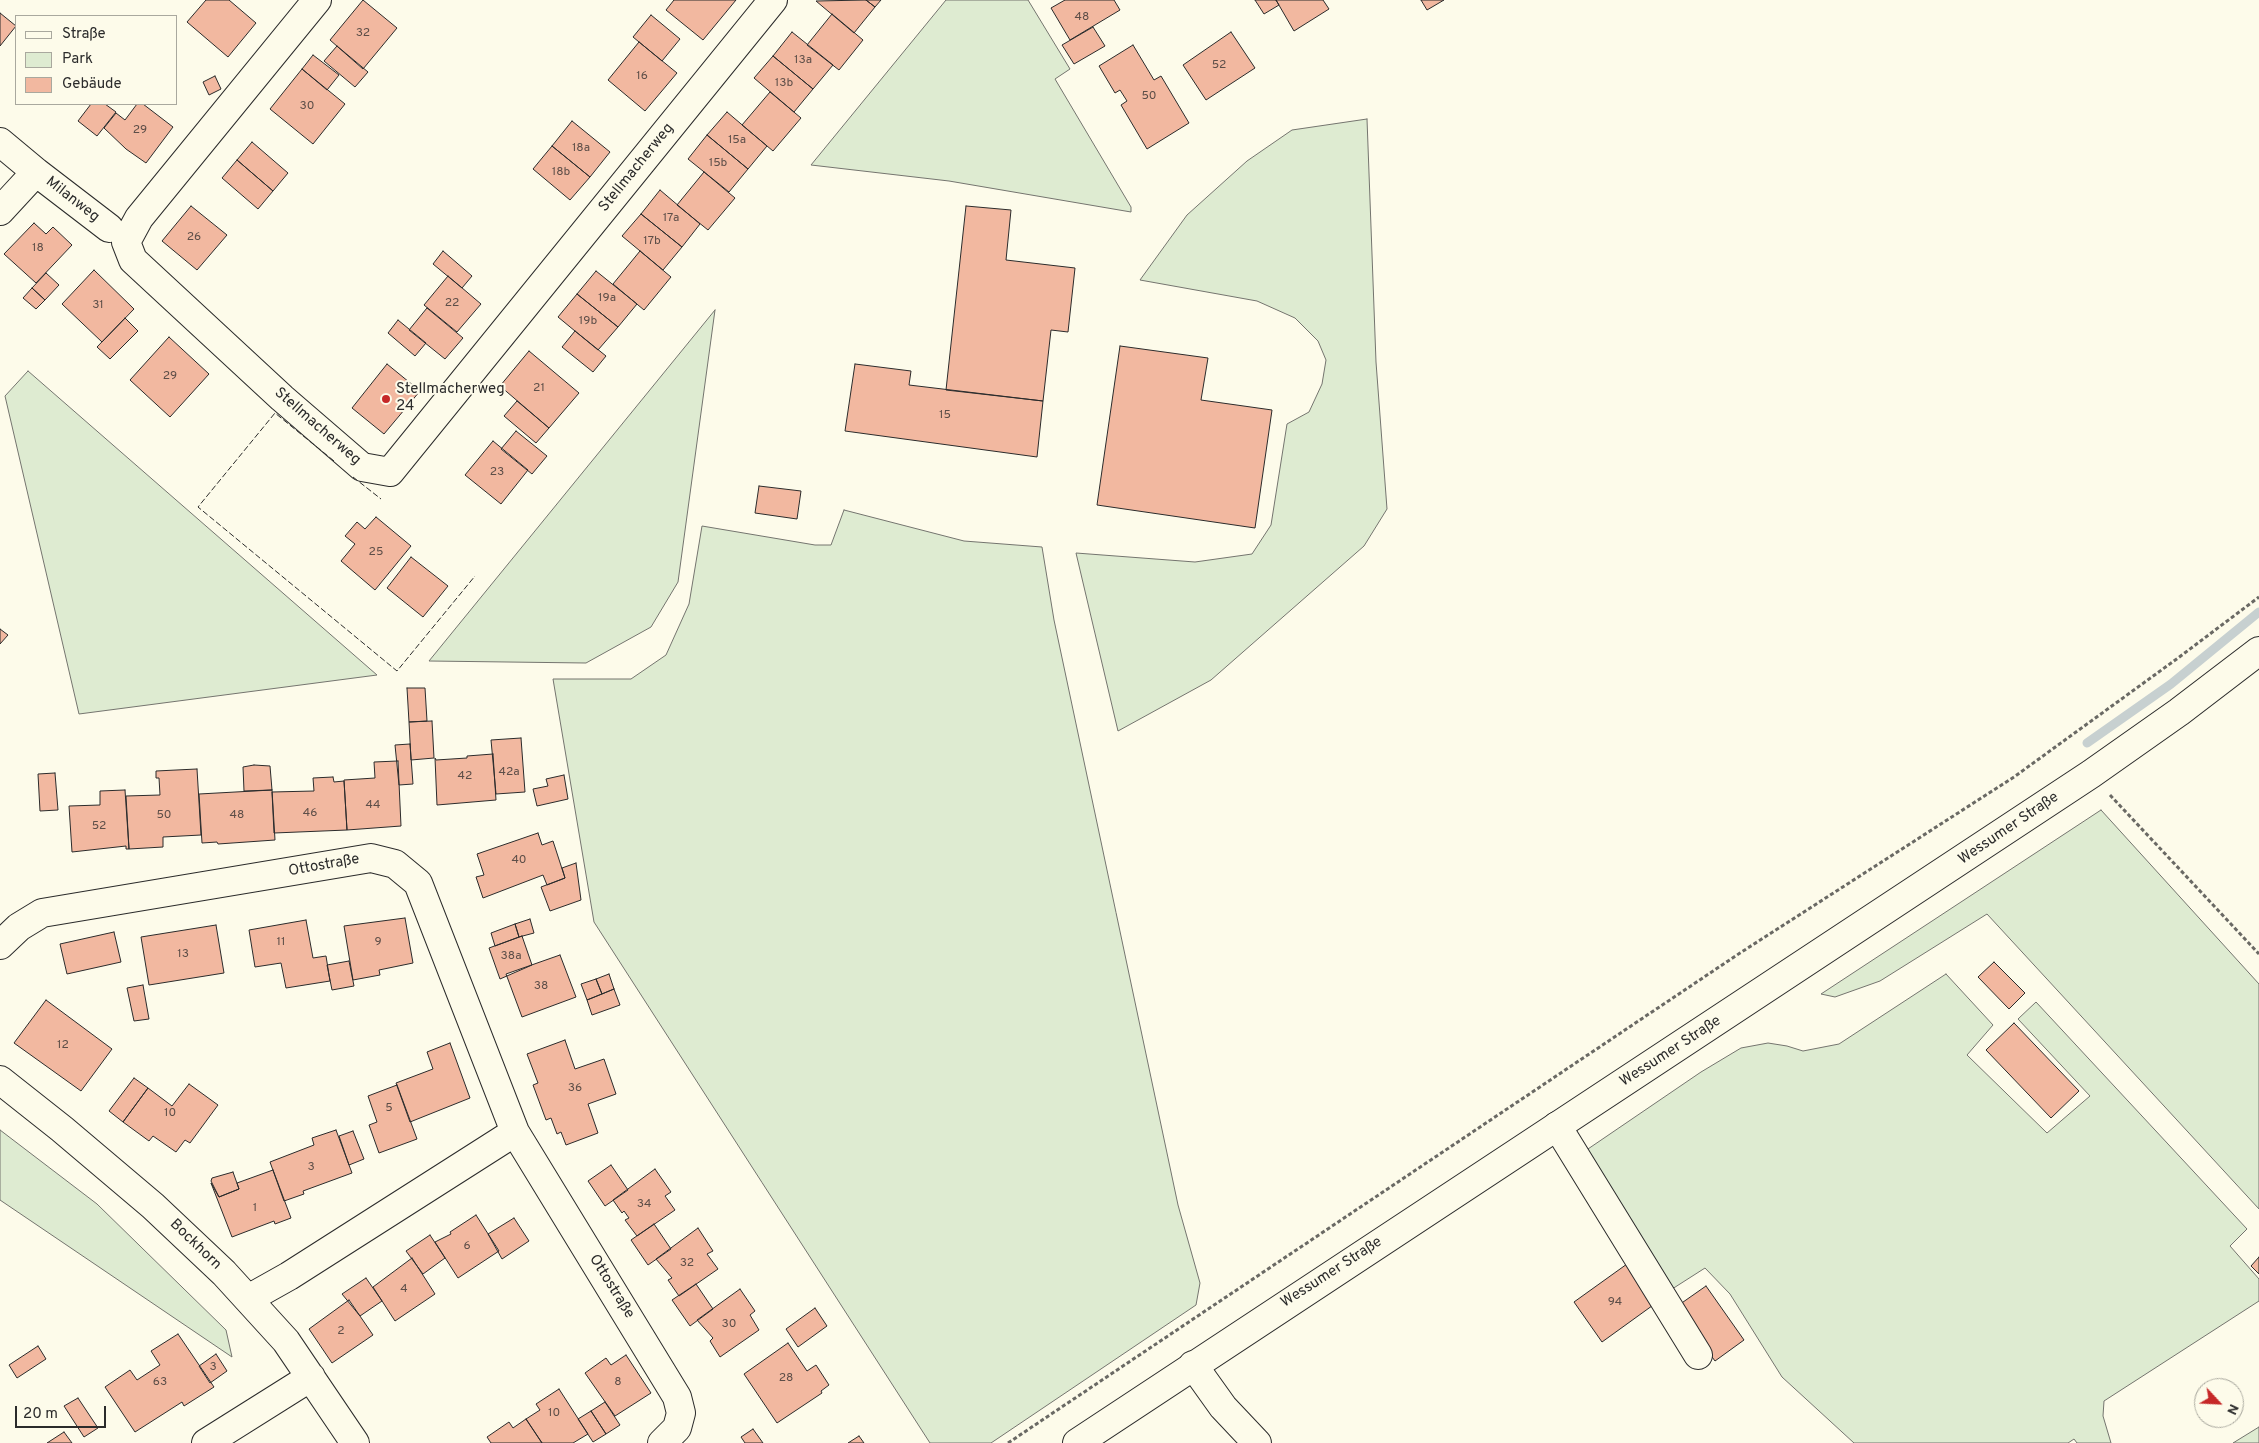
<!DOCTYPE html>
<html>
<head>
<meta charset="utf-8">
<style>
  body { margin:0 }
  #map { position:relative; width:2259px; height:1443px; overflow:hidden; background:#fdfbea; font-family:Overpass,sans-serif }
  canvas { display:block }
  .legend { position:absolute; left:15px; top:15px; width:162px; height:90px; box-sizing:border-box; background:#fdfbea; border:1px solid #a9a89e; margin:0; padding:6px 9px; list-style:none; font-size:15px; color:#2b2b2b }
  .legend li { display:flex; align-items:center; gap:10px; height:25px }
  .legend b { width:25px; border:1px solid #a9a89e }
  .north { position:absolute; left:2194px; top:1378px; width:50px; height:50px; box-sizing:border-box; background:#fdfbea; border:1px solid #a9a89e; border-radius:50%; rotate:115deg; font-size:14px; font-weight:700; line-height:20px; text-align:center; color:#2b2b2b }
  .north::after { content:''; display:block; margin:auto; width:18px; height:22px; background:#c62828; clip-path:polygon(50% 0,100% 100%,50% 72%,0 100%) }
  .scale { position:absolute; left:15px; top:1406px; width:91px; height:22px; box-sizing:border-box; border:2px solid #2b2b2b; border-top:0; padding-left:6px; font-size:15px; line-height:18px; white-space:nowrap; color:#2b2b2b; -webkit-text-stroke:4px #fdfbea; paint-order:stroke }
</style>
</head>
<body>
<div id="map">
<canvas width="2259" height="1443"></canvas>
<ul class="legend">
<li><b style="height:6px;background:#fdfbea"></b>Straße</li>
<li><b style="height:14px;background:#deebd1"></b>Park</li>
<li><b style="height:14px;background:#f2b8a0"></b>Gebäude</li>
</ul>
<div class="north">N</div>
<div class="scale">20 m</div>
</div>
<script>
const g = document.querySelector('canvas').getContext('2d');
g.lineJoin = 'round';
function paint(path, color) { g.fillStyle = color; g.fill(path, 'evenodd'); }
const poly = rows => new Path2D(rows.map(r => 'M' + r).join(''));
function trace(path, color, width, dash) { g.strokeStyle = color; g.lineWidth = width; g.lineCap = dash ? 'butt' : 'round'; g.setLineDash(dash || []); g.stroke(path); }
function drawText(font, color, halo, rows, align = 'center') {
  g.font = font + ' Overpass,sans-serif'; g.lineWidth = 4; g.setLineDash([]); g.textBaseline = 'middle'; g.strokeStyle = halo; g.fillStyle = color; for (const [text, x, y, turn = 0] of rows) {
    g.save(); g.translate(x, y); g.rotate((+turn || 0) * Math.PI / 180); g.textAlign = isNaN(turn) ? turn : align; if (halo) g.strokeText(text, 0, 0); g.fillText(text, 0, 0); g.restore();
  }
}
const green = poly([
  [946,0,1028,0,1070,69,1055,79,1131,207,1131,212,949,181,811,165,946,0],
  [1367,119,1376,362,1387,509,1364,546,1211,680,1118,731,1076,553,1195,562,1252,554,1271,525,1287,424,1309,412,1322,384,1326,360,1318,341,1295,318,1257,301,1140,280,1187,215,1247,161,1292,130,1367,119],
  [715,310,678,582,651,627,586,663,429,661,715,310],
  [28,371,377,675,79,714,5,396,28,371],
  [844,510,964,541,1042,547,1054,620,1178,1205,1200,1283,1196,1305,991,1443,930,1443,594,922,553,679,631,679,666,655,689,604,702,526,815,545,831,545,844,510],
  [2101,810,2259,984,2259,1209,1987,914,1880,981,1835,997,1821,994,2101,810],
  [1946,974,1993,1025,1967,1055,2047,1133,2090,1096,2018,1019,2036,1002,2247,1229,2230,1246,2259,1279,2259,1301,2104,1401,2103,1416,2111,1443,2077,1443,2074,1439,2068,1443,1854,1443,1782,1377,1730,1294,1705,1268,1669,1291,1585,1151,1701,1072,1741,1048,1768,1043,1787,1046,1803,1051,1839,1044,1946,974],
  [0,1130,97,1204,226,1330,232,1357,0,1200,0,1130],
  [2259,1427,2259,1443,2233,1443,2259,1427]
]);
paint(green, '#deebd1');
trace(green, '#74746e', 1);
trace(poly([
  [2087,743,2171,684,2259,612]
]), '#c7d0d0', 9);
const building = poly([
  [206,0,229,0,256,23,228,57,187,22,206,0],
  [363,0,397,28,363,69,330,40,363,0],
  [674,0,736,0,703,40,666,10,674,0],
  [866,0,875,7,854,33,816,1,866,0],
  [866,0,881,0,875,7,866,0],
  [1065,0,1114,0,1120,10,1070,40,1051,8,1065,0],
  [1255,0,1276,0,1279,5,1264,14,1255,0],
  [1276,0,1323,0,1329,9,1294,31,1276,0],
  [1421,0,1444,0,1427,10,1421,0],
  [0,13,16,26,0,46,0,13],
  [832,14,863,40,839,70,807,45,832,14],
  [651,15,680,39,662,61,633,37,651,15],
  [1093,27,1105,46,1074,64,1062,45,1093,27],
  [792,32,833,65,813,89,773,56,792,32],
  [1231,32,1255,68,1206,100,1183,65,1231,32],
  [639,42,677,73,645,111,608,80,639,42],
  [1133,45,1154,80,1161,76,1189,123,1147,149,1121,105,1127,101,1120,90,1115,93,1099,66,1133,45],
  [337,46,368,72,355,87,324,61,337,46],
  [313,55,339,75,327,90,302,69,313,55],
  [773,56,813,89,794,112,754,78,773,56],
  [302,69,345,104,313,144,270,109,302,69],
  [215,76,221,89,209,95,203,82,215,76],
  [770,92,801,118,773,151,742,125,770,92],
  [91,104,105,104,116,112,97,136,78,121,91,104],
  [137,104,143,104,173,127,146,163,126,149,104,128,116,113,125,120,137,104],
  [727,112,767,146,748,169,707,135,727,112],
  [572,121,610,152,590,177,552,146,572,121],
  [707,135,748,169,729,192,688,159,707,135],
  [252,142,288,173,273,191,237,160,252,142],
  [552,146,590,177,570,200,533,169,552,146],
  [237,160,273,191,258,209,222,178,237,160],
  [704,172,735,198,708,230,677,205,704,172],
  [660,190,700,224,682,247,641,214,660,190],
  [191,206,227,235,197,270,162,241,191,206],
  [966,206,1011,210,1006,260,1075,268,1068,332,1051,330,1043,401,946,390,966,206],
  [641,214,682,247,663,270,622,236,641,214],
  [34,223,46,234,53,227,72,245,36,283,4,254,34,223],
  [443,251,472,276,462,288,433,264,443,251],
  [640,251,671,277,644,310,613,284,640,251],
  [94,270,134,309,102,342,62,304,94,270],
  [596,271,637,304,618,327,577,294,596,271],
  [46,273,59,285,45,300,32,288,46,273],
  [448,276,481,304,457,332,424,305,448,276],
  [32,288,45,300,36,309,23,298,32,288],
  [577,294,618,327,598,350,558,317,577,294],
  [427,308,463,338,445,359,409,330,427,308],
  [125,318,138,331,110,359,97,347,125,318],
  [398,320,426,343,415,356,388,333,398,320],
  [575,331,606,356,593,372,562,347,575,331],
  [169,337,209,374,170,417,130,380,169,337],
  [1120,346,1208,358,1201,400,1272,410,1255,528,1097,505,1120,346],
  [529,351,579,393,549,428,500,386,529,351],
  [387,364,420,391,384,434,352,408,387,364],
  [855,364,911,371,909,385,1043,401,1037,457,845,431,855,364],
  [517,401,549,428,536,443,504,416,517,401],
  [516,431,547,456,532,474,501,449,516,431],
  [493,441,528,470,501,504,465,475,493,441],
  [759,486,801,491,797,519,755,513,759,486],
  [376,517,411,546,375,590,341,561,355,544,345,536,357,522,365,529,376,517],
  [411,557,448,586,423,617,387,588,411,557],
  [0,629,8,635,0,644,0,629],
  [407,688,425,688,427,721,409,722,407,688],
  [432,721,434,758,411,760,409,722,432,721],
  [521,738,525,792,496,794,491,740,521,738],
  [410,744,413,784,399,785,395,745,410,744],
  [493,754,496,800,437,805,435,758,436,760,467,758,467,756,493,754],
  [398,761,401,826,347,830,344,780,375,778,374,762,398,761],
  [254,765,270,766,272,790,244,791,243,767,254,765],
  [197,769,201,835,163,837,163,847,129,849,126,796,160,795,159,778,156,778,156,771,197,769],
  [55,773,58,810,40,811,38,774,55,773],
  [564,775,568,799,537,806,533,789,548,786,546,779,564,775],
  [333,777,334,782,344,781,347,830,274,833,272,792,314,791,313,778,333,777],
  [125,790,129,849,126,849,126,846,72,852,69,806,100,805,100,791,125,790],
  [272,790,275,840,218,844,217,842,202,843,199,794,272,790],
  [538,833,542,845,553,841,565,878,547,885,543,875,483,898,476,877,484,875,477,854,538,833],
  [576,863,581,900,550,911,541,887,565,878,562,868,576,863],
  [405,918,413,963,379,970,380,975,353,980,344,926,405,918],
  [530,919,534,933,519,937,515,924,530,919],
  [306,920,313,958,326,956,330,981,286,988,281,963,255,967,249,930,306,920],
  [515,924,519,937,495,946,491,933,515,924],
  [216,925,224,973,149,985,141,937,216,925],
  [114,932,121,962,67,974,60,944,114,932],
  [522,936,532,965,500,979,489,948,522,936],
  [560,955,576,997,522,1017,506,974,560,955],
  [349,961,354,986,332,990,327,965,349,961],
  [1994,962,2025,993,2009,1009,1978,977,1994,962],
  [609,974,614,989,602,994,596,979,609,974],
  [596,979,602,994,587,1000,581,984,596,979],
  [143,985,149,1019,134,1021,127,988,143,985],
  [614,989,620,1005,592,1015,587,1000,614,989],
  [46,1000,112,1049,81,1091,14,1043,46,1000],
  [2014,1023,2079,1091,2051,1118,1986,1050,2014,1023],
  [565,1040,575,1069,604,1059,616,1094,588,1104,598,1133,566,1145,561,1132,557,1134,551,1118,546,1120,533,1085,538,1083,527,1054,565,1040],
  [450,1043,470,1098,410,1122,396,1083,433,1069,427,1052,450,1043],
  [134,1078,148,1088,123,1122,109,1111,134,1078],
  [189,1084,218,1105,190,1143,185,1140,176,1152,153,1136,149,1141,123,1122,148,1088,172,1106,189,1084],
  [397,1085,417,1139,379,1153,369,1125,377,1122,368,1096,397,1085],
  [336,1130,352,1173,303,1191,304,1194,284,1201,270,1162,314,1145,312,1138,336,1130],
  [353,1131,364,1159,349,1165,339,1136,353,1131],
  [611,1165,628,1190,605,1206,588,1181,611,1165],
  [655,1169,671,1192,665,1196,675,1210,637,1236,625,1220,629,1218,624,1211,622,1213,613,1200,655,1169],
  [273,1170,291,1218,275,1224,274,1221,232,1237,211,1183,219,1197,239,1189,237,1183,273,1170],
  [233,1172,239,1189,219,1197,211,1181,212,1178,233,1172],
  [476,1215,499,1251,458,1278,435,1242,451,1234,450,1232,476,1215],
  [514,1218,529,1241,502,1259,488,1234,514,1218],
  [654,1224,671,1249,648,1265,631,1240,654,1224],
  [698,1228,713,1251,707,1254,718,1269,679,1296,668,1280,672,1278,656,1259,698,1228],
  [430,1235,445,1258,423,1274,406,1251,430,1235],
  [2259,1257,2259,1274,2251,1266,2259,1257],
  [412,1258,435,1294,395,1321,373,1287,412,1258],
  [1627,1264,1656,1303,1602,1342,1574,1302,1627,1264],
  [366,1278,382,1301,360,1316,342,1294,366,1278],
  [696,1284,713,1309,690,1326,672,1300,696,1284],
  [1706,1286,1744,1340,1715,1361,1676,1307,1706,1286],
  [740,1289,755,1311,750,1315,759,1330,720,1357,710,1341,713,1338,697,1320,740,1289],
  [349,1300,373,1335,332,1363,309,1329,349,1300],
  [815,1308,827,1326,798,1347,786,1329,815,1308],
  [178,1334,214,1387,184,1406,182,1402,135,1432,105,1387,130,1370,137,1380,160,1365,151,1351,178,1334],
  [788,1343,807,1371,816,1365,829,1385,821,1391,822,1393,777,1423,744,1374,788,1343],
  [38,1346,46,1359,17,1378,9,1365,38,1346],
  [216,1354,227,1371,210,1383,199,1366,216,1354],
  [626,1355,651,1393,615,1416,585,1373,606,1358,611,1365,626,1355],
  [559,1389,588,1434,573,1443,542,1443,526,1419,540,1410,536,1404,559,1389],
  [78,1398,98,1428,84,1437,64,1406,78,1398],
  [605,1402,620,1425,606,1434,591,1411,605,1402],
  [591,1411,606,1434,593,1442,578,1419,591,1411],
  [526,1419,542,1443,491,1443,487,1437,509,1422,513,1428,526,1419],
  [753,1429,763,1443,745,1443,741,1437,753,1429],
  [64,1432,72,1443,47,1443,64,1432],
  [859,1436,864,1443,848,1443,859,1436]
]);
paint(building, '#f2b8a0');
trace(building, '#2b2b2b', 1);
const minor = poly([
  [317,0,139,218,126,242,133,260,282,398,362,467,390,472,773,0],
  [0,142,36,172,0,211],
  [36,172,109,228],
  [0,945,19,927,42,913,371,858,395,864,418,883,515,1132,289,1276,248,1299],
  [0,1080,62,1129,153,1206,224,1273,286,1341,355,1443],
  [1557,1126,1698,1355],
  [515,1132,677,1397,681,1413,677,1428,662,1443],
  [1193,1365,1223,1407,1257,1443],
  [206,1443,311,1377]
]);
const major = poly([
  [1077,1443,2091,774,2179,712,2259,651]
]);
trace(minor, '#2b2b2b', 30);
trace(major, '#2b2b2b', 30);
trace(poly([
  [2110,795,2259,954],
  [1008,1443,1740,953,2014,777,2178,658,2259,597]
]), '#6a6964', 3, [4, 2.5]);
trace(minor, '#fdfbea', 28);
trace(major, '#fdfbea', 28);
trace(poly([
  [334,461,275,413,198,507,397,671,475,576],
  [353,477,381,499]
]), '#2b2b2b', 1, [6, 2.5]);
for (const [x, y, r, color] of [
  [386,399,5,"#c62828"]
]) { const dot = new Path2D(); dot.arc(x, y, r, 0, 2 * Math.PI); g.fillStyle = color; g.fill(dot); trace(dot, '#fdfbea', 2); }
drawText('12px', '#5d4e48', null, [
  ["48",1082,18],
  ["32",363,34],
  ["13a",803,61],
  ["52",1219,66],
  ["16",642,77],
  ["13b",784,84],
  ["50",1149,97],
  ["30",307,107],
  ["29",140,131],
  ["15a",737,141],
  ["18a",581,149],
  ["15b",718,164],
  ["18b",561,173],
  ["17a",671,219],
  ["26",194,238],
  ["17b",652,242],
  ["18",38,249],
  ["19a",607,299],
  ["22",452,304],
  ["31",98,306],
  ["19b",588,322],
  ["29",170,377],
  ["21",539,389],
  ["15",945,416],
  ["23",497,473],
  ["25",376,553],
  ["42a",509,773],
  ["42",465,777],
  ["44",373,806],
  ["46",310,814],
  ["50",164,816],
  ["48",237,816],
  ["52",99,827],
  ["40",519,861],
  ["11",281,943],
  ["9",378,943],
  ["13",183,955],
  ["38a",511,957],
  ["38",541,987],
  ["12",63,1046],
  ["36",575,1089],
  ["5",389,1109],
  ["10",170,1114],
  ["3",311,1168],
  ["34",644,1205],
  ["1",255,1209],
  ["6",467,1247],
  ["32",687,1264],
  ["4",404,1290],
  ["94",1615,1303],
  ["30",729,1325],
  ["2",341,1332],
  ["3",213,1368],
  ["28",786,1379],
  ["63",160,1383],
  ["8",618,1383],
  ["10",554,1414]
]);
drawText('15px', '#2b2b2b', '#fdfbea', [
  ["Stellmacherweg",637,168,-51],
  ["Milanweg",72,200,38],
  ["Stellmacherweg",317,427,41],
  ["Wessumer Straße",2009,829,-34],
  ["Ottostraße",324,866,-10],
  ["Wessumer Straße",1671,1052,-33],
  ["Bockhorn",195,1245,44],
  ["Wessumer Straße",1332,1273,-33],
  ["Ottostraße",611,1287,58]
]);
drawText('15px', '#2b2b2b', '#fdfbea', [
  ["Stellmacherweg",396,390],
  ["24",396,407]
], 'left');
</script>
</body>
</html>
